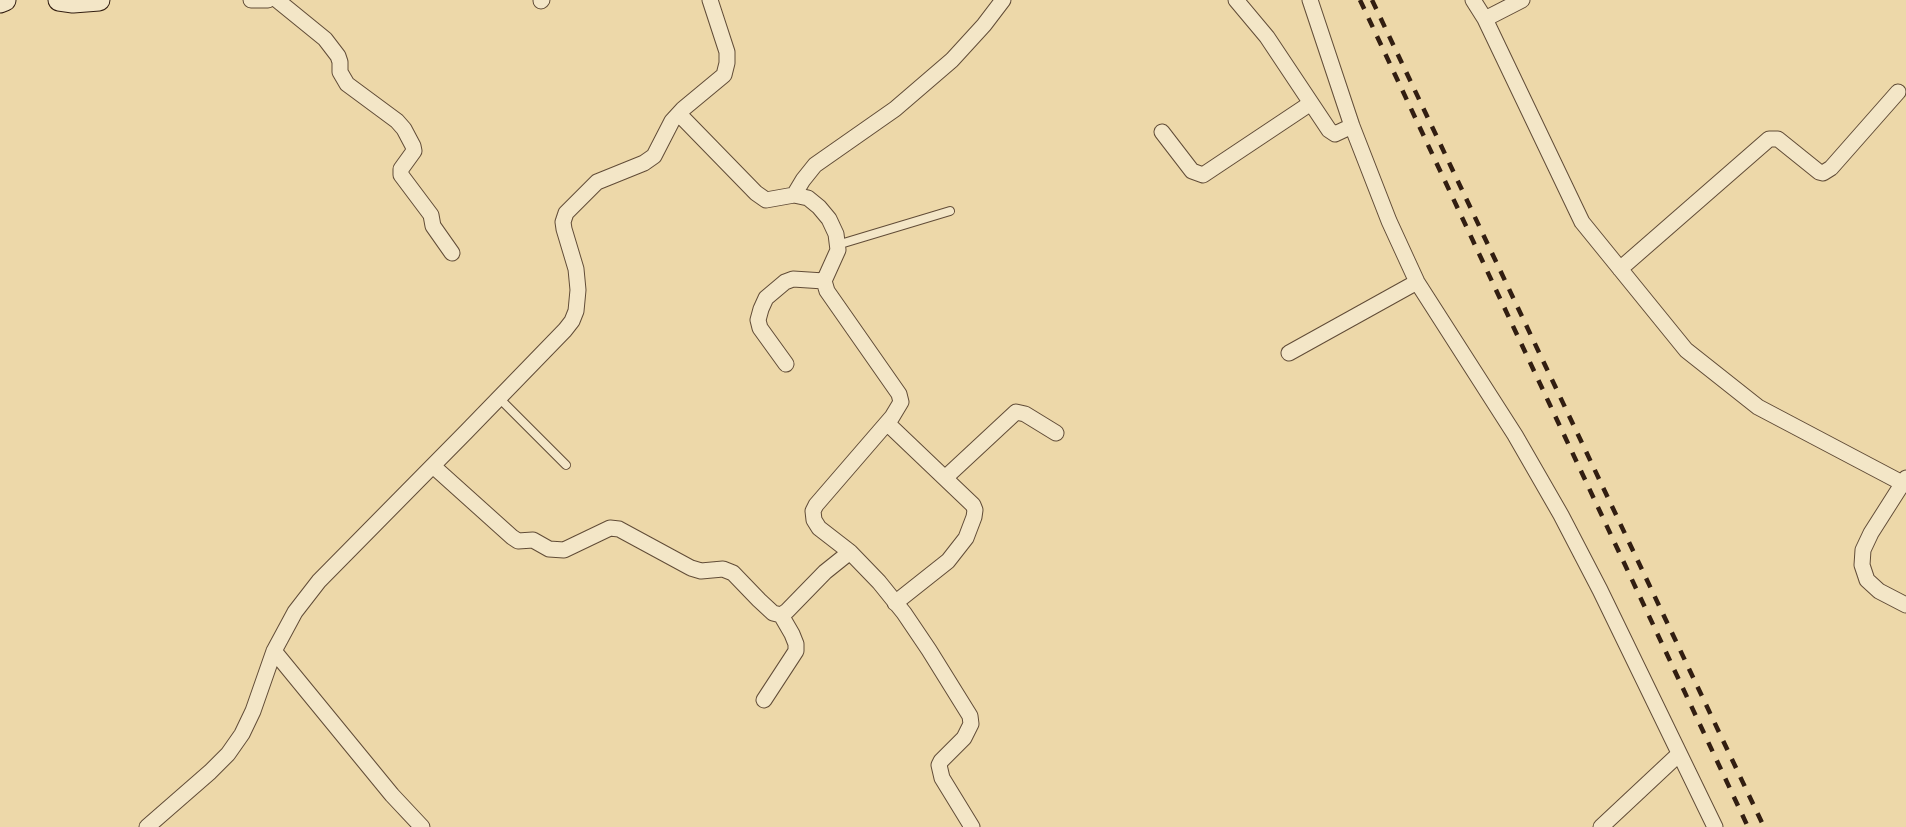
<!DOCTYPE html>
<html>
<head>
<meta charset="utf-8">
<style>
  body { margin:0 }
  canvas { display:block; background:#edd8a9 }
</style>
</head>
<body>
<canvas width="1906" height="827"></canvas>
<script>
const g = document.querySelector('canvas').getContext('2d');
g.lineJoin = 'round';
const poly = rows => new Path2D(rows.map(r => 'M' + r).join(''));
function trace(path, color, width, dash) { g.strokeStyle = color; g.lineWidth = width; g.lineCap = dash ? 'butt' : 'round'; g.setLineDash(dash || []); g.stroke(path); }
const lane = poly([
  [837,245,950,211],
  [499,398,566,465]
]);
const street = poly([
  [251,0,268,0],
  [277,0,325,39,338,56,340,62,340,72,347,84,397,121,404,129,413,146,414,151,401,169,401,175,431,215,433,226,452,253],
  [1236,0,1267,37,1329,130,1335,134,1352,126],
  [1310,0,1352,126,1389,221,1417,282,1515,435,1561,515,1600,590,1715,827],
  [1473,0,1485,19,1582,222,1686,350,1758,407,1906,485],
  [541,1,542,0],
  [1485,19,1522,0],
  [679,114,756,193,766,200,794,195,808,198,819,207,829,219,836,234,838,250,824,281,827,291,899,394,901,402,892,417,816,505,813,511,814,520,819,528,850,552,879,582,904,613,929,650,970,716,971,724,964,738,941,761,939,765,942,778,972,827],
  [1162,132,1192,171,1203,175,1311,103],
  [794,195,803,180,815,165,895,109,952,60,984,25,1003,0],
  [1620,269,1769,139,1778,139,1819,172,1823,173,1831,168,1898,92],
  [1289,353,1417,282],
  [786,364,760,328,758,320,761,309,766,298,785,282,793,279,824,281],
  [887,423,973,505,975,510,974,517,966,538,948,561,895,603],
  [433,466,512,537,518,541,533,540,549,549,564,550,610,528,619,529,691,568,701,571,723,569,733,573,759,600,773,613,781,615,787,611,825,572,850,552],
  [945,478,1016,412,1025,414,1056,433],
  [1906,478,1871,533,1863,550,1862,565,1867,580,1879,591,1906,605],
  [274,651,392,795,422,827],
  [764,700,796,651,796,644,792,634,781,615],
  [147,827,210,772,228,754,242,734,253,711,274,651,295,612,319,581,466,432,565,330,572,321,576,311,578,290,576,269,564,229,563,222,566,213,597,182,644,163,654,156,672,121,683,109,724,75,727,63,727,52,710,0],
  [1601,827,1679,754]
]);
const secondary = poly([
  [59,0,73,2,99,0],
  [0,2,5,0]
]);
trace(lane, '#614c37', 10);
trace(street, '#614c37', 17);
trace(secondary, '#321e11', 23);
trace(lane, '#f3e6c7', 8);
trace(street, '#f3e6c7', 15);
trace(secondary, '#f3e6c7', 21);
trace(poly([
  [1360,0,1748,827],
  [1372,0,1764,827]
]), '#321e11', 4.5, [10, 10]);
</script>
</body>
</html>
